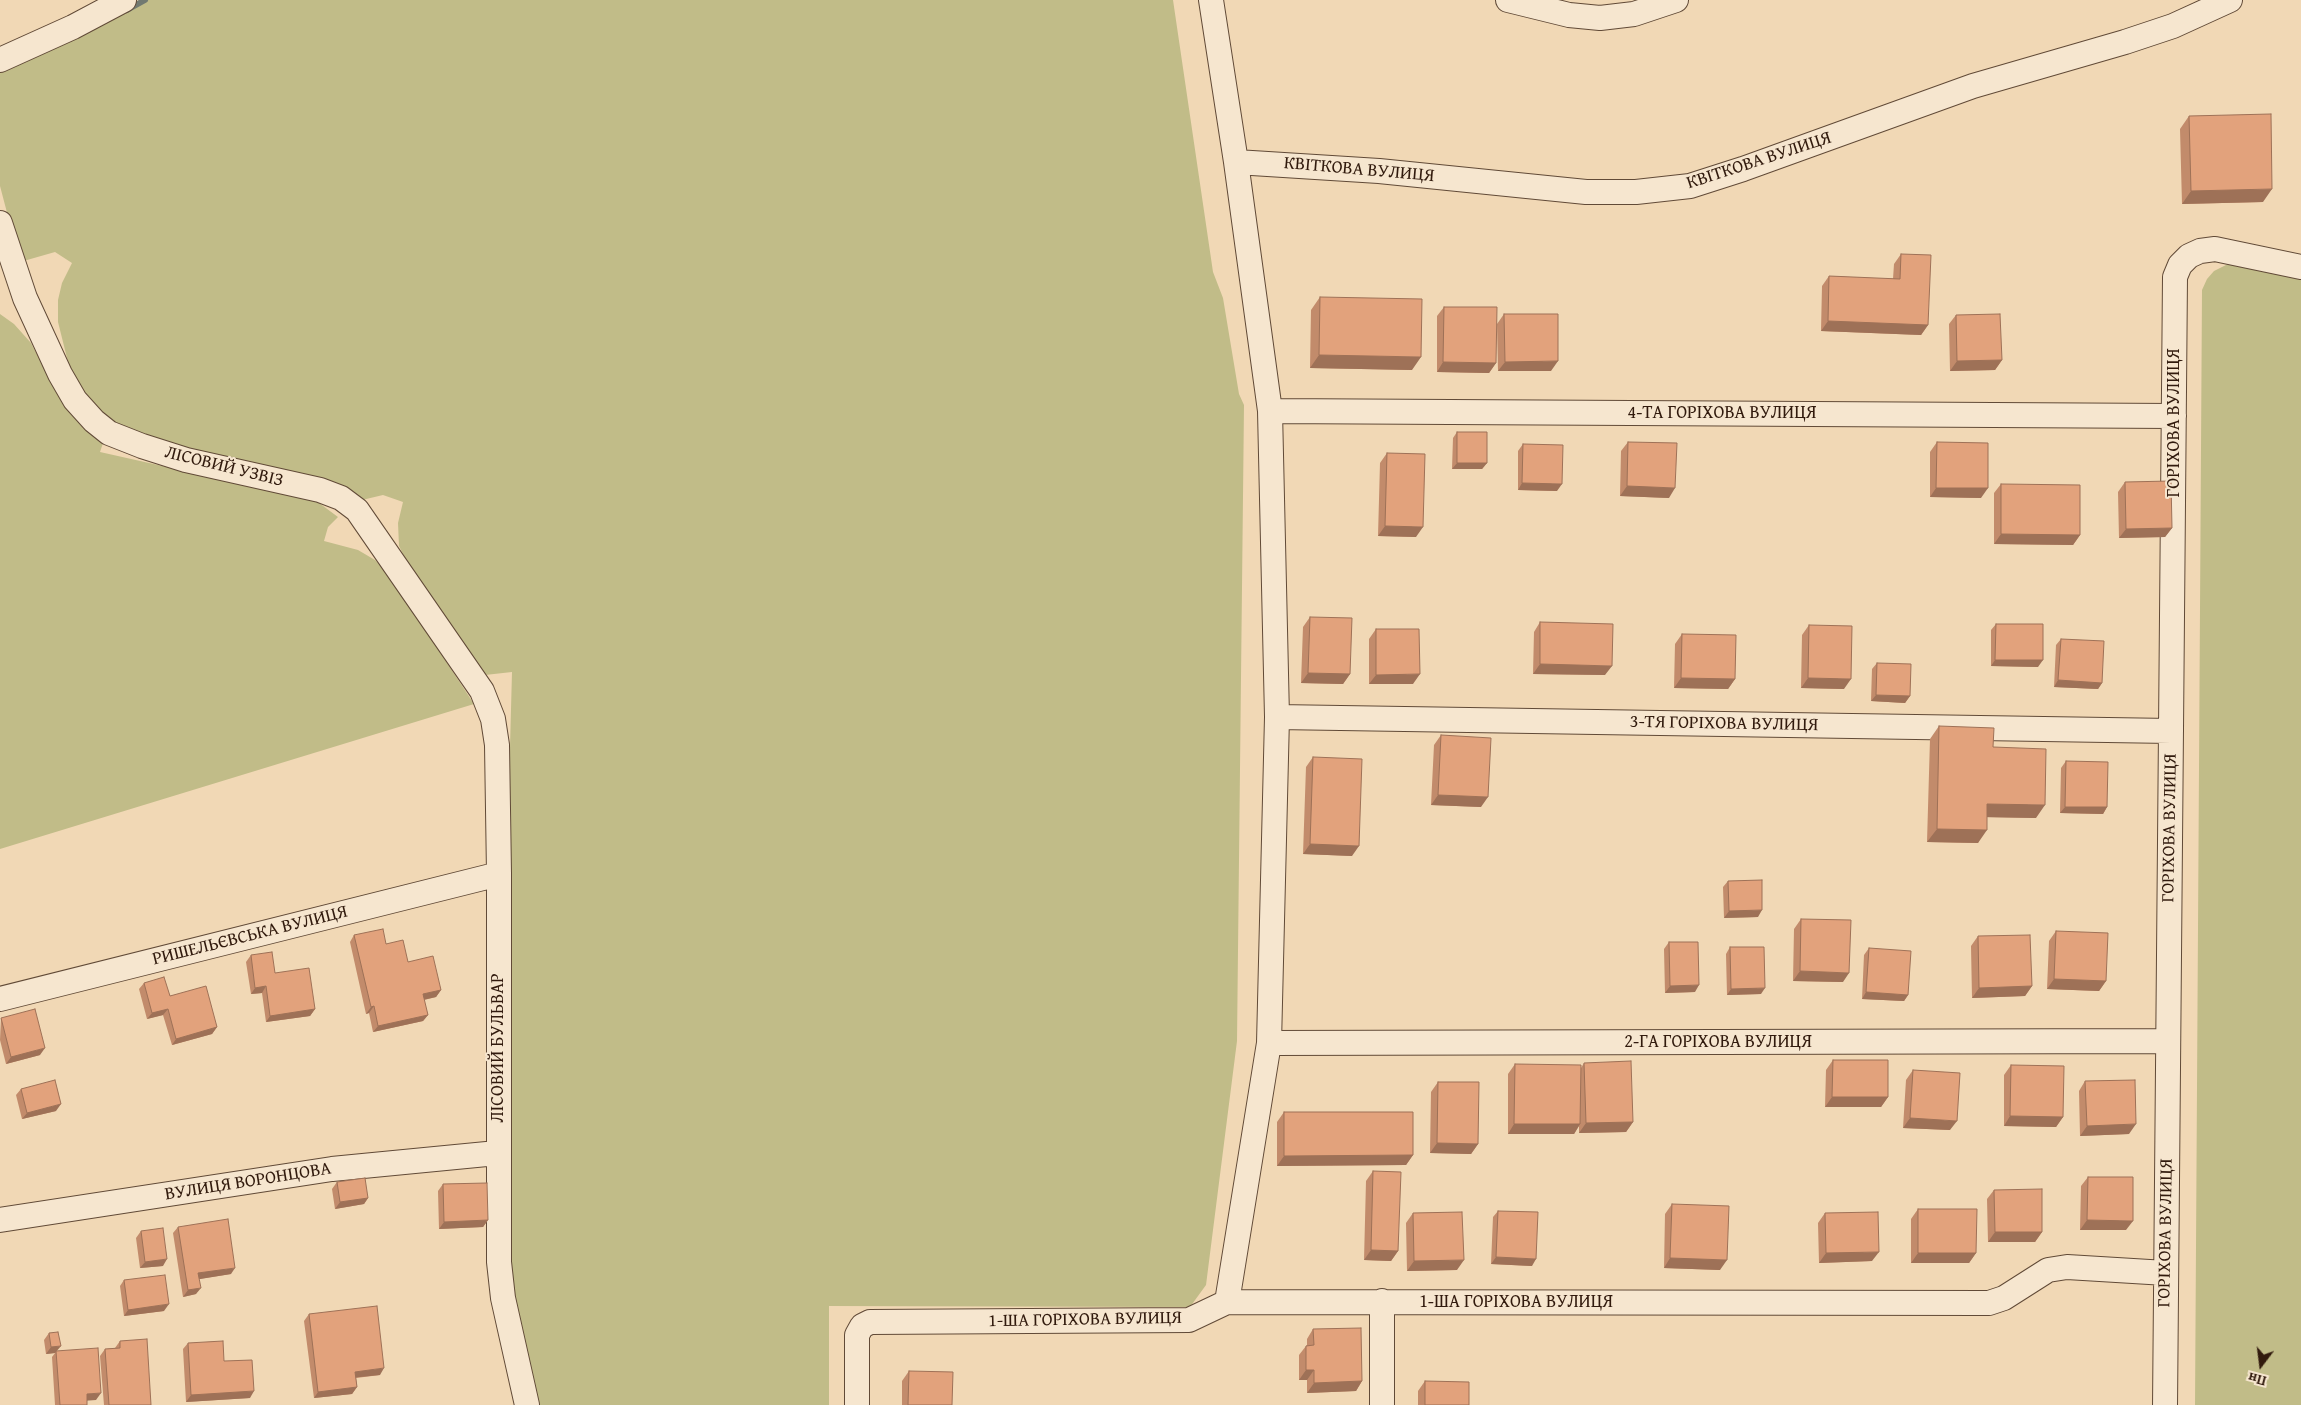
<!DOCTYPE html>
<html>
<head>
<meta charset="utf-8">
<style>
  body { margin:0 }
  #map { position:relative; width:2301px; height:1405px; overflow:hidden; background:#f1d8b5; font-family:"Gentium Book Plus",serif }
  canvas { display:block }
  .north { position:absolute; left:2236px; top:1340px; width:50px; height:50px; -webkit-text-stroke:4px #f6e6cf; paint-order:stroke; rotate:195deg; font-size:14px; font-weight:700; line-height:20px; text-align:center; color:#311a0d }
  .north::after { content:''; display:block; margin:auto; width:18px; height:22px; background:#311a0d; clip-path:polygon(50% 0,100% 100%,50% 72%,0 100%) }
</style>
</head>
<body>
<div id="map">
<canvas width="2301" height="1405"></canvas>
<div class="north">Пн</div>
</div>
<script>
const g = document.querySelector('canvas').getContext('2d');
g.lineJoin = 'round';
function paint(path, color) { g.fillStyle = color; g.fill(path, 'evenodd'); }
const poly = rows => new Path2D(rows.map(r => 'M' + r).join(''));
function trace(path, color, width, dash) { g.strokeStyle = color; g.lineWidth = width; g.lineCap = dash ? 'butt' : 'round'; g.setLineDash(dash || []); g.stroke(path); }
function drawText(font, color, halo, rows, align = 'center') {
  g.font = font + ' "Gentium Book Plus",serif'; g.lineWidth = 4; g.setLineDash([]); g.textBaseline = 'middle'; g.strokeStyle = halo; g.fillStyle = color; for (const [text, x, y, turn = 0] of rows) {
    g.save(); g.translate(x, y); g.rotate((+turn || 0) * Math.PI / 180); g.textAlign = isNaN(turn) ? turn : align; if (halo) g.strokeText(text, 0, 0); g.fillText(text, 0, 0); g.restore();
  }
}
paint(poly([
  [145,0,1173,0,1213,272,1223,298,1239,394,1244,405,1237,1041,1206,1285,1190,1307,829,1306,829,1405,534,1405,511,1273,510,747,512,672,485,675,413,574,399,546,398,523,403,502,383,495,362,500,153,440,102,416,82,395,71,374,58,322,58,300,62,283,72,263,55,252,20,262,0,186,0,72,111,19],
  [2238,264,2301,279,2301,1405,2195,1405,2202,290,2207,279,2214,271,2226,265],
  [0,314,14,324,31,343,56,392,79,423,103,443,100,452,274,491,311,497,338,517,328,527,324,541,358,550,375,560,386,570,474,704,0,849]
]), '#c1bc88');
trace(poly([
  [127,10,145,0]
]), '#717971', 6);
const minor = poly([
  [1211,0,1236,162,1270,411,1277,717,1269,1043,1227,1302],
  [1508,0,1569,15,1600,18,1634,14,1676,0],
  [0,60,73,27,124,0],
  [1236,162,1379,171,1586,192,1636,192,1690,186,1743,169,1973,86,2125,42,2173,26,2230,0],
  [0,223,25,298,60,374,75,400,94,421,109,433,142,446,186,460,320,490,341,498,357,510,482,691,493,719,497,745,499,874,499,1262,503,1298,527,1405],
  [1270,411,2174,416],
  [1277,717,2171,731],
  [0,999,499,874],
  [1269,1043,2168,1041],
  [0,1220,332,1169,497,1153],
  [1382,1301,1382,1405],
  [857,1405,857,1335,862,1326,870,1322,1189,1320,1227,1302,1989,1303,2004,1298,2048,1270,2067,1267,2166,1273],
  [2165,1405,2175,277,2180,265,2189,256,2200,251,2215,249,2301,267]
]);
trace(minor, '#614a37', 26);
trace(minor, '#f6e6cf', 24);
paint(poly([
  [2189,116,2263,202,2182,204,2180,129],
  [1901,254,1928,325,1921,335,1821,331,1822,286,1829,276,1893,279,1894,264],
  [1320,297,1412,370,1310,368,1311,310],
  [1444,307,1496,363,1489,373,1437,372,1437,316],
  [1504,314,1551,371,1498,371,1497,324],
  [1956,315,2002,360,1995,370,1950,371,1949,324],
  [1457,432,1487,463,1482,469,1452,469,1453,438],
  [1628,442,1669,498,1620,496,1621,451],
  [1937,442,1981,498,1930,497,1930,452],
  [1523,444,1557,491,1518,490,1518,451],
  [1387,453,1416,537,1378,536,1380,463],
  [2125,482,2172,528,2165,537,2119,538,2118,492],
  [2001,484,2080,535,2073,545,1994,544,1994,493],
  [1310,617,1350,674,1343,684,1301,683,1303,627],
  [1540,622,1605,675,1533,674,1534,632],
  [1996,624,2038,667,1991,666,1991,630],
  [1809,625,1844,689,1801,688,1802,635],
  [1376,629,1413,684,1369,684,1369,639],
  [1682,634,1735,679,1728,689,1674,688,1675,644],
  [2061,639,2102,683,2098,689,2054,687,2056,645],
  [1877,663,1910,696,1905,703,1871,701,1872,669],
  [1939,726,1993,747,2036,818,1987,817,1978,843,1927,842,1930,739],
  [1441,735,1481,807,1431,805,1434,745],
  [1313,757,1352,856,1303,854,1306,767],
  [2066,761,2107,807,2103,814,2060,813,2061,768],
  [1728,881,1758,917,1724,918,1723,887],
  [1801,919,1843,982,1793,981,1794,929],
  [2056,931,2106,981,2099,991,2047,989,2049,941],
  [354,935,386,944,441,990,436,997,424,1000,428,1015,423,1021,373,1032,369,1013,366,1014,350,942],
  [1978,936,2032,986,2025,996,1972,998,1971,946],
  [1669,942,1695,992,1665,993,1664,949],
  [1730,947,1761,994,1727,995,1726,954],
  [1869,948,1908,995,1904,1001,1862,999,1864,955],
  [251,955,275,973,315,1009,310,1016,266,1022,262,993,251,994,246,962],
  [144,983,170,996,217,1027,212,1034,172,1045,163,1015,147,1019,139,989],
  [1,1018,40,1055,6,1064,0,1040],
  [1833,1060,1888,1097,1881,1107,1825,1107,1826,1070],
  [1584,1063,1633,1122,1626,1132,1579,1133,1579,1126,1574,1134,1508,1134,1508,1074,1515,1064,1581,1068],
  [2011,1065,2063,1117,2056,1127,2004,1126,2004,1075],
  [1913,1070,1950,1130,1903,1128,1906,1080],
  [2085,1081,2129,1134,2080,1136,2079,1091],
  [1438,1082,1478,1144,1471,1154,1430,1153,1431,1092],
  [21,1089,56,1111,22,1119,16,1095],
  [1284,1112,1413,1155,1406,1165,1277,1166,1277,1122],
  [1373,1171,1398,1251,1391,1261,1364,1260,1366,1181],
  [2088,1177,2126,1230,2080,1230,2081,1186],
  [337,1182,368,1198,364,1204,335,1209,332,1189],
  [443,1184,488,1220,483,1227,439,1229,438,1191],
  [1994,1190,2042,1232,2035,1242,1988,1242,1987,1199],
  [1672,1204,1720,1270,1664,1268,1665,1214],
  [1918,1209,1976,1253,1969,1263,1911,1263,1911,1219],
  [1498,1211,1532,1266,1491,1264,1493,1217],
  [1413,1213,1457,1270,1407,1271,1406,1223],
  [1825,1213,1872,1261,1819,1263,1818,1223],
  [178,1227,231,1274,199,1279,196,1294,183,1297,173,1233],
  [141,1231,163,1266,140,1268,136,1238],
  [124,1280,164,1311,124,1316,120,1286],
  [309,1314,380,1375,356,1378,357,1387,352,1394,314,1398,304,1321],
  [1313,1329,1362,1381,1356,1391,1307,1393,1307,1380,1299,1380,1299,1355,1306,1346,1307,1345,1307,1339],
  [49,1333,57,1351,96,1400,87,1400,87,1405,55,1405,52,1357,55,1353,46,1354,44,1340],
  [120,1341,151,1405,104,1405,100,1356,105,1349,115,1348],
  [188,1343,224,1361,250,1398,186,1402,183,1349],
  [909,1371,952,1405,902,1405,902,1381],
  [1425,1381,1469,1405,1418,1405,1418,1391]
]), '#c28b6b');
paint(poly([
  [2272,189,2263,202,2182,204,2191,191],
  [1828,321,1928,325,1921,335,1821,331],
  [1319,355,1421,357,1412,370,1310,368],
  [2002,360,1995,370,1950,371,1957,361],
  [1558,361,1551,371,1498,371,1505,362],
  [1443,362,1496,363,1489,373,1437,372],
  [1457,463,1487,463,1482,469,1452,469],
  [1522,483,1562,484,1557,491,1518,490],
  [1627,486,1675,488,1669,498,1620,496],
  [1936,488,1988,488,1981,498,1930,497],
  [1385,526,1423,527,1416,537,1378,536],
  [2172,528,2165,537,2119,538,2126,529],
  [2001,534,2080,535,2073,545,1994,544],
  [1995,660,2043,660,2038,667,1991,666],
  [1540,664,1612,666,1605,675,1533,674],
  [1308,673,1350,674,1343,684,1301,683],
  [1420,674,1413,684,1369,684,1376,675],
  [1681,678,1735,679,1728,689,1674,688],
  [1808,678,1851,679,1844,689,1801,688],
  [2058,680,2102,683,2098,689,2054,687],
  [1876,695,1910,696,1905,703,1871,701],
  [1438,795,1488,797,1481,807,1431,805],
  [1987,804,2045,805,2036,818,1978,817],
  [2065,807,2107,807,2103,814,2060,813],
  [1937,829,1987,830,1978,843,1927,842],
  [1310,844,1359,846,1352,856,1303,854],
  [1762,910,1758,917,1724,918,1729,911],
  [1800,971,1849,973,1843,982,1793,981],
  [2054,979,2106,981,2099,991,2047,989],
  [1699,985,1695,992,1665,993,1670,986],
  [266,986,262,993,251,994,255,988],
  [2032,986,2025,996,1972,998,1979,988],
  [1765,988,1761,994,1727,995,1731,989],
  [441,990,436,997,418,1001,423,994],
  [1866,992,1908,995,1904,1001,1862,999],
  [374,1006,369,1013,366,1014,371,1007],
  [168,1009,163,1015,147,1019,152,1013],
  [315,1009,310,1016,266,1022,270,1016],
  [428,1015,423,1021,373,1032,378,1026],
  [217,1027,212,1034,172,1045,176,1039],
  [45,1048,40,1055,6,1064,11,1057],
  [1832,1097,1888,1097,1881,1107,1825,1107],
  [61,1104,56,1111,22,1119,27,1113],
  [2010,1116,2063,1117,2056,1127,2004,1126],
  [1910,1118,1957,1121,1950,1130,1903,1128],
  [1633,1122,1626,1132,1579,1133,1586,1123],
  [1514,1124,1580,1124,1574,1134,1508,1134],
  [2136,1124,2129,1134,2080,1136,2087,1126],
  [1437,1143,1478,1144,1471,1154,1430,1153],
  [1413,1155,1406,1165,1277,1166,1284,1156],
  [368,1198,364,1204,335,1209,340,1202],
  [488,1220,483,1227,439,1229,444,1222],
  [2087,1220,2133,1221,2126,1230,2080,1230],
  [1995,1232,2042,1232,2035,1242,1988,1242],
  [1371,1250,1398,1251,1391,1261,1364,1260],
  [1879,1252,1872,1261,1819,1263,1826,1253],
  [1918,1253,1976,1253,1969,1263,1911,1263],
  [1496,1257,1536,1259,1532,1266,1491,1264],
  [1670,1258,1727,1260,1720,1270,1664,1268],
  [167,1259,163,1266,140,1268,145,1262],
  [1464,1260,1457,1270,1407,1271,1414,1261],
  [235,1268,231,1274,194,1280,198,1273],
  [201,1288,196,1294,183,1297,188,1290],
  [169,1304,164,1311,124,1316,128,1310],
  [61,1346,55,1353,46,1354,51,1347],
  [384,1368,380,1375,350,1378,355,1372],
  [1306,1370,1314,1370,1307,1380,1299,1380],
  [1362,1381,1356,1391,1307,1393,1314,1383],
  [357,1387,352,1394,314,1398,318,1392],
  [254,1391,250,1398,186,1402,191,1395],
  [101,1393,96,1400,82,1401,87,1394]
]), '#9e7157');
const building = poly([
  [2271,114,2272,189,2191,191,2189,116,2271,114],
  [1901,254,1931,255,1928,325,1828,321,1829,276,1900,279,1901,254],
  [1320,297,1422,299,1421,357,1319,355,1320,297],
  [1444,307,1497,307,1496,363,1443,362,1444,307],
  [1504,314,1558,314,1558,361,1505,362,1504,314],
  [2000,314,2002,360,1957,361,1956,315,2000,314],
  [1457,432,1487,432,1487,463,1457,463,1457,432],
  [1628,442,1677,443,1675,488,1627,486,1628,442],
  [1937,442,1988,443,1988,488,1936,488,1937,442],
  [1523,444,1563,445,1562,484,1522,483,1523,444],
  [1387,453,1425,454,1423,527,1385,526,1387,453],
  [2171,481,2172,528,2126,529,2125,482,2171,481],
  [2001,484,2080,485,2080,535,2001,534,2001,484],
  [1310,617,1352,618,1350,674,1308,673,1310,617],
  [1540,622,1613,624,1612,666,1540,664,1540,622],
  [1996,624,2043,624,2043,660,1995,660,1996,624],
  [1809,625,1852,626,1851,679,1808,678,1809,625],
  [1376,629,1419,629,1420,674,1376,675,1376,629],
  [1682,634,1736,635,1735,679,1681,678,1682,634],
  [2061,639,2104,641,2102,683,2058,680,2061,639],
  [1877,663,1911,664,1910,696,1876,695,1877,663],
  [1939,726,1994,728,1993,747,2046,749,2045,805,1987,804,1987,830,1937,829,1939,726],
  [1441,735,1491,738,1488,797,1438,795,1441,735],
  [1313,757,1362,759,1359,846,1310,844,1313,757],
  [2066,761,2108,762,2107,807,2065,807,2066,761],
  [1762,880,1762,910,1729,911,1728,881,1762,880],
  [1801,919,1851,920,1849,973,1800,971,1801,919],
  [383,929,386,944,403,940,408,962,433,956,441,990,423,994,428,1015,378,1026,374,1006,371,1007,354,935,383,929],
  [2056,931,2108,933,2106,981,2054,979,2056,931],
  [2030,935,2032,986,1979,988,1978,936,2030,935],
  [1669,942,1698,942,1699,985,1670,986,1669,942],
  [1730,947,1764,947,1765,988,1731,989,1730,947],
  [1869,948,1911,951,1908,995,1866,992,1869,948],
  [272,952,275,973,309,968,315,1009,270,1016,266,986,255,988,251,955,272,952],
  [164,977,170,996,206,986,217,1027,176,1039,168,1009,152,1013,144,983,164,977],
  [35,1009,45,1048,11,1057,1,1018,35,1009],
  [1833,1060,1888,1060,1888,1097,1832,1097,1833,1060],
  [1631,1061,1633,1122,1586,1123,1584,1063,1631,1061],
  [1515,1064,1581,1065,1580,1124,1514,1124,1515,1064],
  [2011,1065,2064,1066,2063,1117,2010,1116,2011,1065],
  [1913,1070,1960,1073,1957,1121,1910,1118,1913,1070],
  [55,1080,61,1104,27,1113,21,1089,55,1080],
  [2135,1080,2136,1124,2087,1126,2085,1081,2135,1080],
  [1438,1082,1479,1082,1478,1144,1437,1143,1438,1082],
  [1284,1112,1413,1112,1413,1155,1284,1156,1284,1112],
  [1373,1171,1401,1172,1398,1251,1371,1250,1373,1171],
  [2088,1177,2133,1177,2133,1221,2087,1220,2088,1177],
  [365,1178,368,1198,340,1202,337,1182,365,1178],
  [487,1183,488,1220,444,1222,443,1184,487,1183],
  [2042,1189,2042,1232,1995,1232,1994,1190,2042,1189],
  [1672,1204,1729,1206,1727,1260,1670,1258,1672,1204],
  [1918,1209,1977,1209,1976,1253,1918,1253,1918,1209],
  [1498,1211,1538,1212,1536,1259,1496,1257,1498,1211],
  [1462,1212,1464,1260,1414,1261,1413,1213,1462,1212],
  [1878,1212,1879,1252,1826,1253,1825,1213,1878,1212],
  [228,1219,235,1268,198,1273,201,1288,188,1290,178,1227,228,1219],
  [163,1228,167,1259,145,1262,141,1231,163,1228],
  [165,1275,169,1304,128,1310,124,1280,165,1275],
  [377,1306,384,1368,355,1372,357,1387,318,1392,309,1314,377,1306],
  [1361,1328,1362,1381,1314,1383,1314,1370,1306,1370,1306,1346,1314,1345,1313,1329,1361,1328],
  [58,1332,61,1346,51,1347,49,1333,58,1332],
  [147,1339,151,1405,109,1405,105,1349,120,1348,120,1341,147,1339],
  [223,1341,224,1361,252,1360,254,1391,191,1395,188,1343,223,1341],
  [98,1348,101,1393,87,1394,87,1405,60,1405,56,1351,98,1348],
  [909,1371,953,1372,952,1405,908,1405,909,1371],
  [1425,1381,1469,1382,1469,1405,1425,1405,1425,1381]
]);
paint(building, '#e2a27c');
trace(building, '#9e7157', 1);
drawText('18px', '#311a0d', '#f6e6cf', [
  ["КВІТКОВА ВУЛИЦЯ",1759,161,-18],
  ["КВІТКОВА ВУЛИЦЯ",1359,170,5],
  ["4-ТА ГОРІХОВА ВУЛИЦЯ",1722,413],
  ["ГОРІХОВА ВУЛИЦЯ",2174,423,-90],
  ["ЛІСОВИЙ УЗВІЗ",224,467,14],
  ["3-ТЯ ГОРІХОВА ВУЛИЦЯ",1724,724,1],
  ["ГОРІХОВА ВУЛИЦЯ",2170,828,-89],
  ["РИШЕЛЬЄВСЬКА ВУЛИЦЯ",250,936,-14],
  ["2-ГА ГОРІХОВА ВУЛИЦЯ",1718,1042],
  ["ЛІСОВИЙ БУЛЬВАР",498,1048,-90],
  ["ВУЛИЦЯ ВОРОНЦОВА",248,1182,-9],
  ["ГОРІХОВА ВУЛИЦЯ",2166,1233,-89],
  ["1-ША ГОРІХОВА ВУЛИЦЯ",1516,1302],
  ["1-ША ГОРІХОВА ВУЛИЦЯ",1085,1320,-1]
]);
</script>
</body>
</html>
